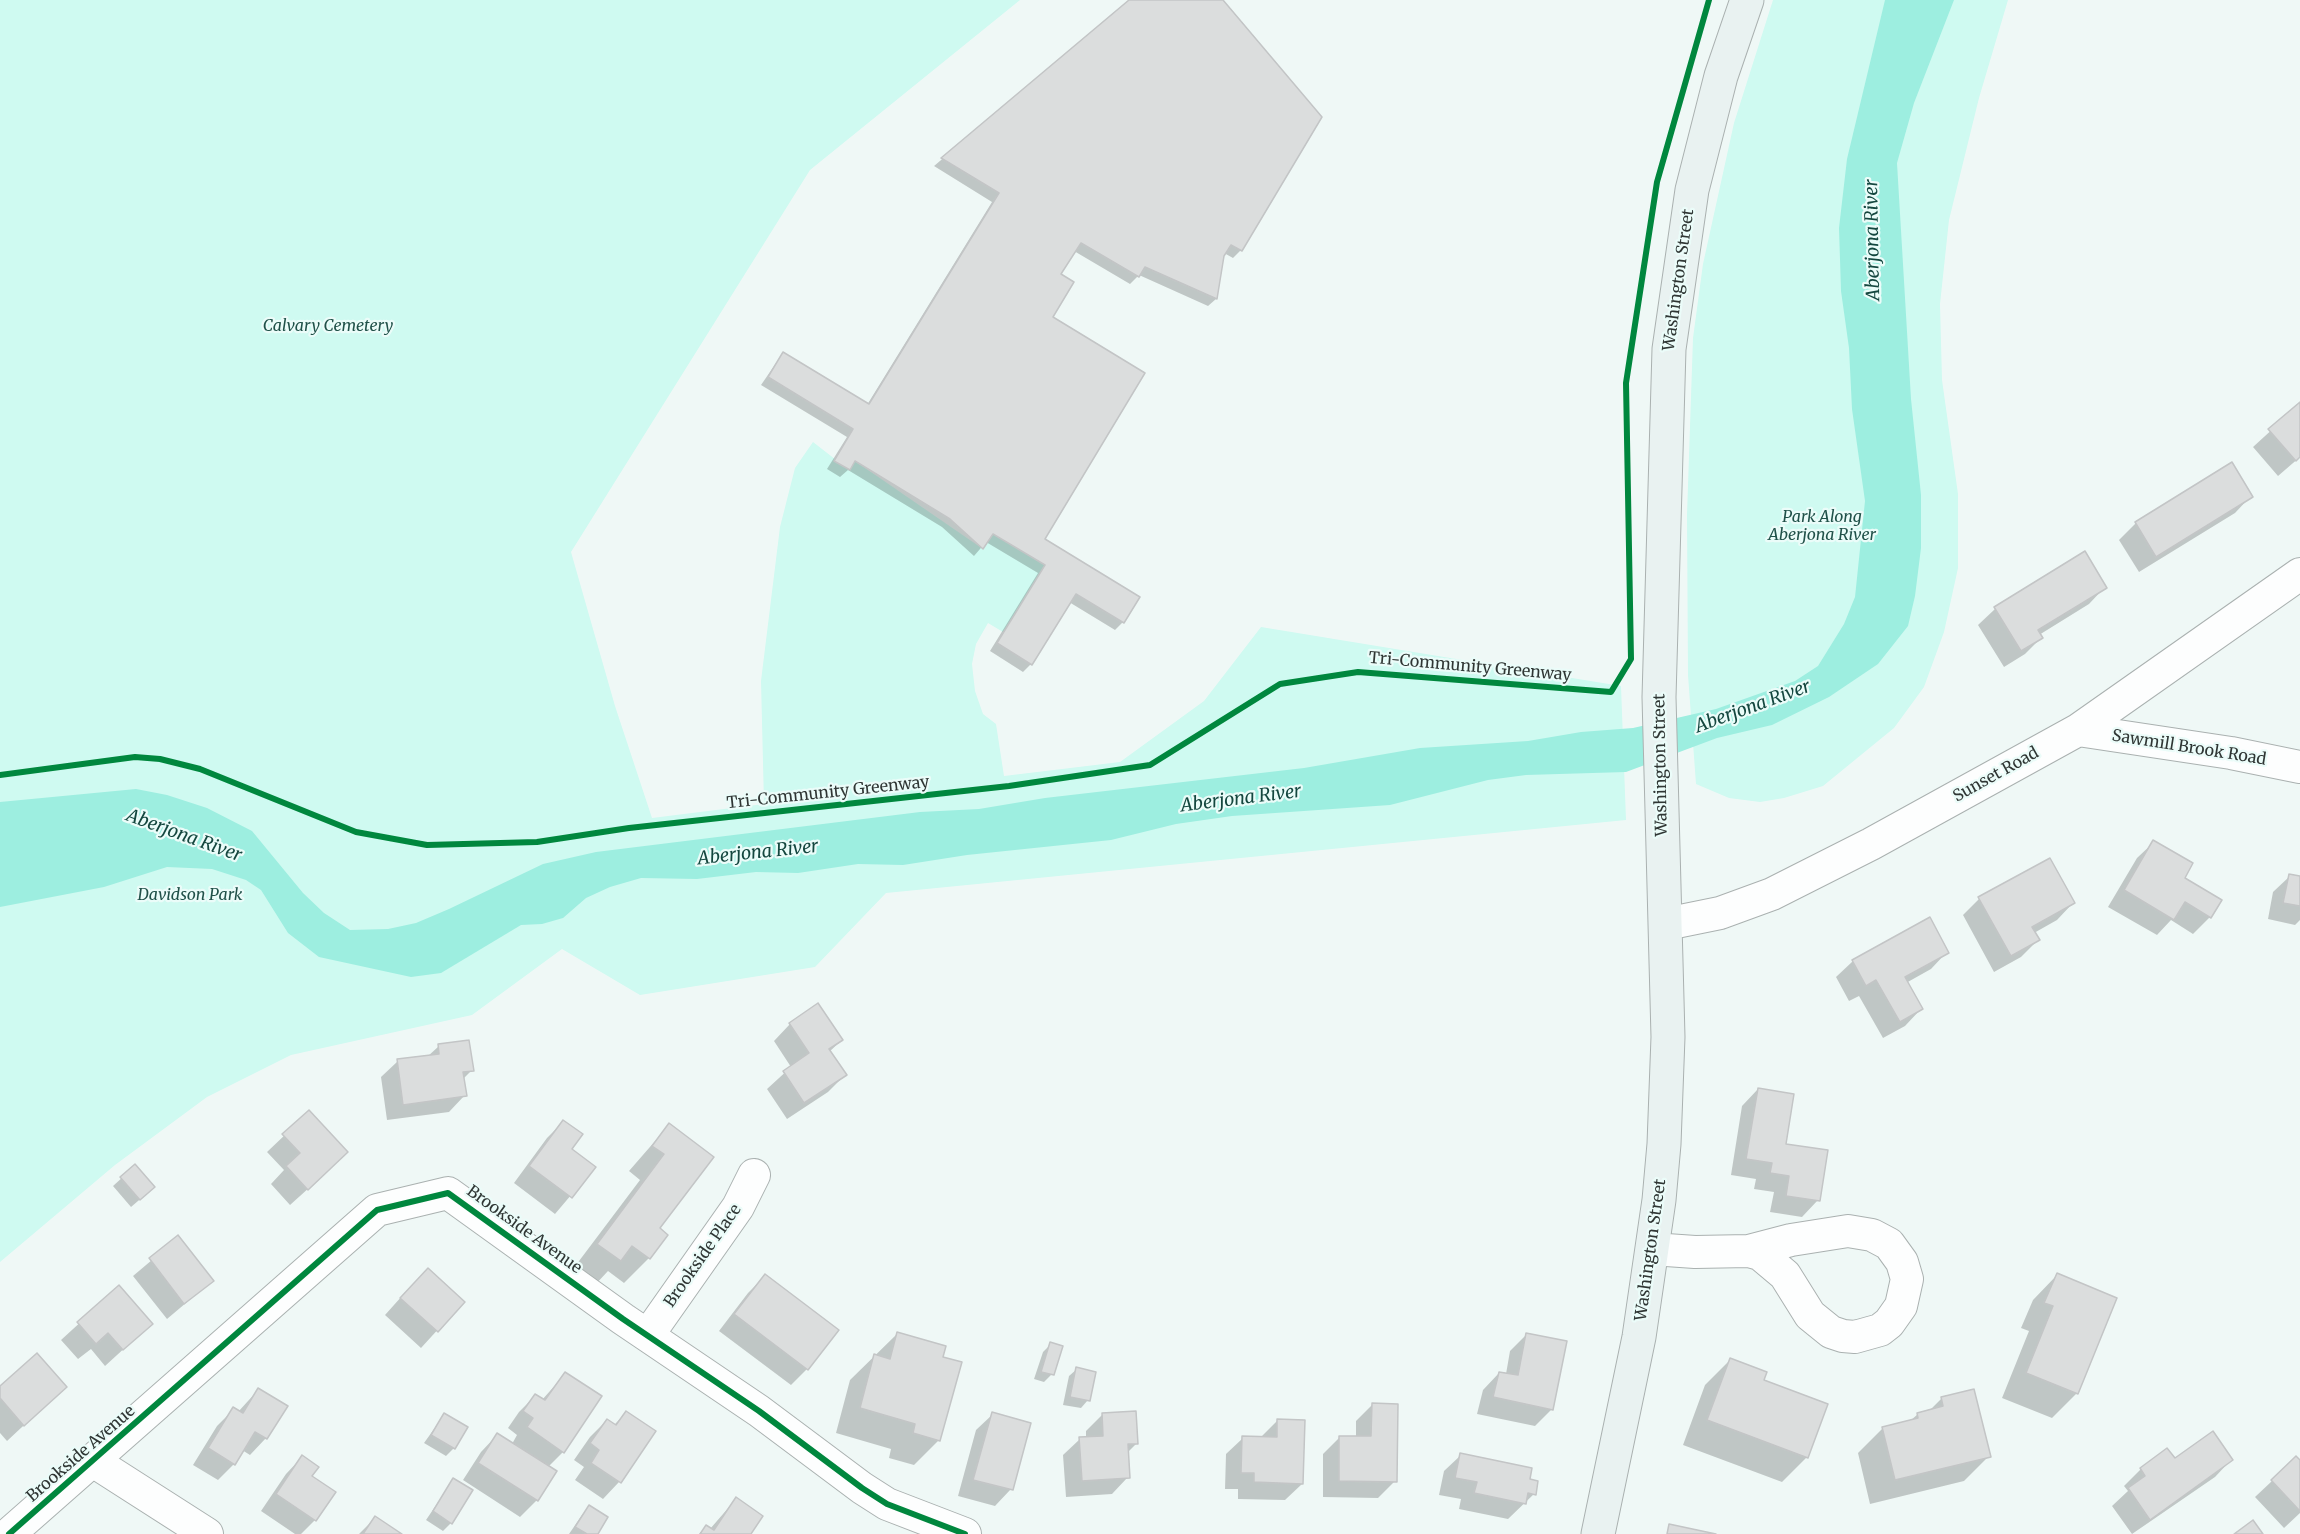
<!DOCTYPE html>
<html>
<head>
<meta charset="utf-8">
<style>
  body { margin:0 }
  canvas { display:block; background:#eff8f6 }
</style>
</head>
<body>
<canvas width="2300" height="1534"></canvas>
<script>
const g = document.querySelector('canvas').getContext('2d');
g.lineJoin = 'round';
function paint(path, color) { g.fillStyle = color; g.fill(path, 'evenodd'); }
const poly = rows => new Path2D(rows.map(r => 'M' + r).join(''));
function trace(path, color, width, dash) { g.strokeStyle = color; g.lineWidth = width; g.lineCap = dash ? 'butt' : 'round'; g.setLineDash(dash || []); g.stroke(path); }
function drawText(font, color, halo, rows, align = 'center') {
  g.font = font + ' Merriweather,serif'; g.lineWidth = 4.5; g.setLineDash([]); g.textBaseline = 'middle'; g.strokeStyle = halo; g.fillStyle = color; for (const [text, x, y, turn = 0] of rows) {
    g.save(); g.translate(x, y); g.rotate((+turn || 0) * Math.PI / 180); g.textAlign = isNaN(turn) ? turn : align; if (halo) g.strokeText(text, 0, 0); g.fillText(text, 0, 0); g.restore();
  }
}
paint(poly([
  [0,0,1020,0,810,170,571,552,615,706,652,818,764,804,761,681,780,527,795,468,813,442,849,470,855,461,983,549,993,534,1045,565,1003,632,988,623,976,644,972,664,975,691,983,714,996,724,1004,776,1120,762,1204,701,1261,627,1621,686,1626,820,886,893,815,967,640,995,562,949,472,1015,291,1055,207,1097,115,1165,0,1262],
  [1773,0,2008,0,1979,98,1949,220,1940,304,1942,380,1958,494,1958,568,1944,632,1924,687,1894,728,1823,786,1784,798,1760,802,1729,798,1696,784,1688,675,1687,515,1693,338,1703,264,1734,123]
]), '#cffaf1');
paint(poly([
  [1885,0,1954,0,1914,103,1897,163,1911,399,1921,495,1921,548,1915,596,1908,626,1878,664,1829,697,1772,725,1717,738,1626,772,1526,775,1488,780,1390,805,1232,816,1176,824,1111,840,967,855,903,865,858,864,798,873,756,872,697,879,641,878,610,887,586,898,563,918,542,924,521,925,441,973,411,977,319,957,288,933,261,890,246,880,212,869,167,867,104,887,0,907,0,802,136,789,167,795,207,808,252,831,303,893,324,913,350,930,388,929,416,923,449,909,543,864,596,852,920,812,979,809,1045,798,1304,768,1420,748,1528,741,1581,732,1633,728,1716,709,1795,681,1818,666,1844,624,1855,597,1865,501,1852,409,1849,348,1841,291,1839,228,1847,159]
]), '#9deee0');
paint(poly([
  [1131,0,1221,0,1320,118,1241,250,1233,258,1224,253,1222,255,1216,299,1208,306,1139,275,1130,284,1074,251,1059,275,1051,317,1043,539,1123,622,1115,630,1069,602,1031,664,1023,672,990,651,1038,573,986,542,974,556,942,527,848,470,840,477,827,469,847,437,761,385,783,353,867,405,992,202,934,166],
  [2300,404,2300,457,2278,476,2253,447],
  [2251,496,2235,513,2139,572,2119,540,2136,523],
  [2084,553,2105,587,2089,604,2039,635,2041,638,2025,654,2004,667,1978,625,1995,609],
  [2154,842,2210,917,2193,934,2171,920,2157,935,2108,907,2137,858],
  [2290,876,2300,878,2300,920,2295,925,2268,919,2273,892],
  [1979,899,2073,903,2057,920,2034,933,2038,940,2021,957,1994,972,1963,915],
  [1947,952,1931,969,1906,983,1921,1009,1905,1026,1883,1038,1859,996,1849,1001,1836,977,1853,961],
  [790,1024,842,1040,829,1052,845,1075,828,1092,787,1119,767,1089,791,1067,774,1041],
  [439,1046,472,1070,463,1079,465,1095,449,1112,387,1120,381,1077,398,1061,427,1057],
  [1758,1089,1784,1145,1818,1200,1802,1217,1770,1212,1774,1192,1754,1189,1756,1179,1731,1175,1742,1106],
  [309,1112,330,1169,290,1205,271,1184,284,1170,267,1152],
  [563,1122,570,1149,594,1168,555,1214,514,1183,547,1138],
  [669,1125,658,1229,666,1235,649,1258,624,1283,608,1271,595,1285,573,1269,640,1180,629,1171],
  [135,1166,145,1195,131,1207,113,1186],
  [178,1238,212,1281,167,1319,133,1276],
  [2057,1275,2077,1393,2052,1418,2002,1398,2029,1331,2021,1328,2033,1300],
  [765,1276,807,1369,791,1385,719,1331,748,1293],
  [411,1286,463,1302,421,1348,385,1315],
  [119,1287,151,1324,105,1366,91,1349,78,1359,61,1340],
  [897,1334,942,1358,939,1440,914,1465,889,1458,891,1449,836,1433,850,1380],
  [1527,1334,1552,1409,1535,1426,1477,1414,1483,1390,1499,1373,1506,1374,1510,1351],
  [1051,1344,1052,1374,1044,1382,1034,1379,1043,1352],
  [1730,1360,1762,1381,1807,1457,1782,1482,1683,1445,1705,1385],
  [1077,1369,1088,1400,1081,1408,1063,1405,1069,1376],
  [565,1374,563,1452,548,1467,555,1471,537,1500,520,1517,463,1480,481,1452,497,1435,512,1444,517,1435,508,1428,519,1412,535,1396,542,1400],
  [65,1387,7,1441,0,1433,0,1388],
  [258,1390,266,1438,250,1455,242,1450,234,1464,218,1480,193,1465,217,1426,234,1409,238,1412],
  [1942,1398,1989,1456,1964,1481,1870,1504,1858,1453,1883,1428,1910,1421,1918,1414,1929,1411],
  [1372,1405,1395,1481,1378,1498,1323,1497,1323,1454,1340,1437,1356,1437,1356,1421],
  [626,1413,654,1431,619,1482,603,1499,575,1480,584,1467,574,1460,590,1437,607,1420,614,1425],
  [993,1414,1011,1489,995,1506,958,1496,976,1430],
  [1103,1414,1137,1443,1127,1453,1128,1477,1112,1494,1066,1497,1063,1455,1080,1439,1086,1438,1086,1431],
  [444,1415,454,1448,446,1456,424,1443],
  [1278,1420,1302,1484,1285,1500,1238,1499,1238,1489,1225,1489,1226,1454,1243,1438,1261,1437],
  [2167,1450,2174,1460,2231,1460,2215,1477,2132,1534,2112,1506,2128,1491,2124,1486,2141,1469],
  [1461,1455,1528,1480,1534,1494,1508,1519,1459,1509,1461,1499,1439,1495,1444,1471],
  [302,1457,310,1476,315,1520,301,1534,295,1534,261,1511,286,1474],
  [2300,1463,2300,1513,2284,1528,2255,1497,2272,1481],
  [453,1480,451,1523,443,1531,426,1520],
  [736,1499,749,1534,699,1534,706,1527,710,1529],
  [590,1507,596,1534,569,1534,582,1515],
  [375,1518,399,1534,359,1534]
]), '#0003');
const building = poly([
  [1129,0,1223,0,1322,117,1242,251,1231,245,1224,256,1217,299,1145,267,1139,277,1081,243,1061,274,1074,282,1053,317,1145,373,1045,539,1140,597,1124,623,1076,594,1032,665,997,643,1045,565,993,534,983,549,950,519,855,461,850,470,834,461,853,429,768,377,783,352,869,404,999,193,941,158,1129,0],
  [2300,402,2300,457,2296,461,2268,429,2300,402],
  [2232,462,2253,497,2156,557,2135,522,2232,462],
  [2085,551,2107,588,2038,630,2043,638,2021,651,1994,607,2085,551],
  [2153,840,2193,863,2185,878,2222,900,2211,918,2185,902,2174,920,2124,890,2153,840],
  [2050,858,2075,903,2032,927,2040,940,2011,956,1978,897,2050,858],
  [2289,874,2300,876,2300,906,2283,903,2289,874],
  [1930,917,1949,953,1905,977,1923,1009,1900,1022,1876,980,1866,986,1852,960,1930,917],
  [818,1003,843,1040,829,1049,847,1075,804,1103,783,1071,809,1053,789,1023,818,1003],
  [469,1040,474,1071,463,1072,467,1096,403,1105,397,1059,439,1054,438,1044,469,1040],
  [1758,1088,1794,1094,1786,1144,1828,1150,1820,1201,1786,1196,1789,1176,1770,1173,1772,1163,1746,1159,1758,1088],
  [309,1110,348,1152,308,1190,286,1166,300,1153,282,1134,309,1110],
  [563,1120,583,1134,572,1149,596,1167,572,1198,529,1166,563,1120],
  [669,1123,714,1157,660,1228,668,1235,650,1259,632,1246,621,1261,597,1244,664,1154,652,1146,669,1123],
  [135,1164,155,1187,140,1200,120,1177,135,1164],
  [178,1235,214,1281,184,1304,149,1258,178,1235],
  [428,1268,465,1302,438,1332,400,1298,428,1268],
  [2057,1273,2117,1298,2078,1394,2026,1373,2053,1306,2044,1303,2057,1273],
  [765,1274,839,1330,808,1370,734,1314,765,1274],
  [119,1285,153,1324,123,1350,108,1333,96,1344,77,1322,119,1285],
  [897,1332,946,1346,943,1357,962,1362,940,1441,913,1433,915,1424,860,1408,874,1354,890,1359,897,1332],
  [1526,1333,1567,1341,1553,1410,1493,1397,1499,1372,1518,1375,1526,1333],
  [1050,1342,1063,1346,1054,1375,1041,1372,1050,1342],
  [37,1353,67,1387,24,1426,0,1398,0,1386,37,1353],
  [1730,1358,1767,1372,1764,1380,1828,1404,1808,1458,1707,1420,1730,1358],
  [1076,1367,1096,1372,1090,1401,1070,1397,1076,1367],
  [565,1372,602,1396,564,1453,527,1427,533,1418,523,1411,535,1394,545,1400,565,1372],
  [258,1388,288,1406,267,1439,255,1432,235,1465,208,1448,233,1407,243,1413,258,1388],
  [1974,1389,1991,1457,1895,1480,1882,1427,1918,1418,1917,1413,1943,1406,1941,1397,1974,1389],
  [1372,1403,1398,1404,1397,1482,1339,1481,1339,1436,1371,1436,1372,1403],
  [626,1411,656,1431,621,1483,591,1463,599,1450,590,1443,607,1419,616,1425,626,1411],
  [1136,1411,1138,1444,1128,1444,1130,1478,1082,1481,1079,1437,1103,1436,1102,1413,1136,1411],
  [992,1412,1031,1423,1013,1490,973,1480,992,1412],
  [444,1413,468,1427,455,1449,431,1435,444,1413],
  [1277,1419,1305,1420,1303,1484,1254,1482,1254,1473,1241,1473,1242,1436,1277,1437,1277,1419],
  [2213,1431,2233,1460,2150,1520,2128,1488,2145,1476,2140,1468,2167,1448,2175,1458,2213,1431],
  [497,1433,557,1471,538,1501,478,1463,497,1433],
  [1460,1453,1532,1468,1530,1479,1538,1481,1536,1495,1528,1493,1526,1504,1474,1493,1477,1482,1455,1478,1460,1453],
  [302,1455,319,1467,312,1476,336,1492,316,1521,276,1494,302,1455],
  [2296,1456,2300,1460,2300,1511,2271,1480,2296,1456],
  [453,1478,473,1490,452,1524,433,1511,453,1478],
  [736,1497,763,1516,751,1534,700,1534,706,1525,714,1530,736,1497],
  [589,1505,608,1517,598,1534,587,1534,575,1527,589,1505],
  [375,1516,402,1534,363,1534,375,1516],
  [2253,1520,2263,1534,2234,1534,2253,1520],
  [1669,1524,1716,1534,1667,1534,1669,1524]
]);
paint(building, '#dbdddd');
trace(building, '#c3c5c6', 1.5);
const street = poly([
  [2078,730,2231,753,2300,767],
  [1666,924,1720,913,1772,894,1871,844,2078,730,2300,574],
  [1652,1249,1695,1252,1749,1251,1760,1254,1785,1275,1810,1315,1831,1332,1843,1336,1855,1337,1880,1330,1889,1323,1901,1306,1907,1279,1902,1262,1889,1244,1872,1235,1848,1231,1791,1240,1749,1251],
  [648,1335,738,1207,754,1175],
  [93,1461,207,1534],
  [9,1534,377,1210,448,1193,623,1319,759,1411,862,1488,887,1504,965,1534]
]);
const secondary = poly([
  [1598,1534,1639,1337,1659,1200,1664,1144,1668,1037,1659,697,1669,349,1692,190,1721,76,1747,0]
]);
trace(street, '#aab1b0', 34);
trace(secondary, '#aab1b0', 35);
trace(street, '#fdfefe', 32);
trace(secondary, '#e9f2f1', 33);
trace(poly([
  [0,775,135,757,160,759,200,769,356,832,427,845,537,842,629,828,1009,786,1150,765,1280,684,1358,672,1611,692,1631,659,1626,383,1657,182,1709,0],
  [9,1534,377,1210,448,1193,623,1319,759,1411,862,1488,887,1504,965,1534]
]), '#00873e', 6);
drawText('16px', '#2f3634', '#ebfcf9', [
  ["Washington Street",1679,280,-82],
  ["Tri-Community Greenway",1470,667,5],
  ["Sawmill Brook Road",2189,748,9],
  ["Washington Street",1661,765,-91],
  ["Sunset Road",1996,775,-29],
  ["Tri-Community Greenway",828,793,-6],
  ["Brookside Avenue",524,1230,36],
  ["Washington Street",1651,1250,-82],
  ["Brookside Place",703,1256,-55],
  ["Brookside Avenue",81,1454,-41]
]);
drawText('italic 16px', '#205149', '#ebfcf9', [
  ["Calvary Cemetery",328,326],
  ["Park Along",1822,517],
  ["Aberjona River",1822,535],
  ["Davidson Park",190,895]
]);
drawText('italic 18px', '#14473f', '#ebfcf9', [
  ["Aberjona River",1873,240,-91],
  ["Aberjona River",1753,707,-20],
  ["Aberjona River",1241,799,-7],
  ["Aberjona River",184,836,20],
  ["Aberjona River",758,853,-6]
]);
</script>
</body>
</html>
